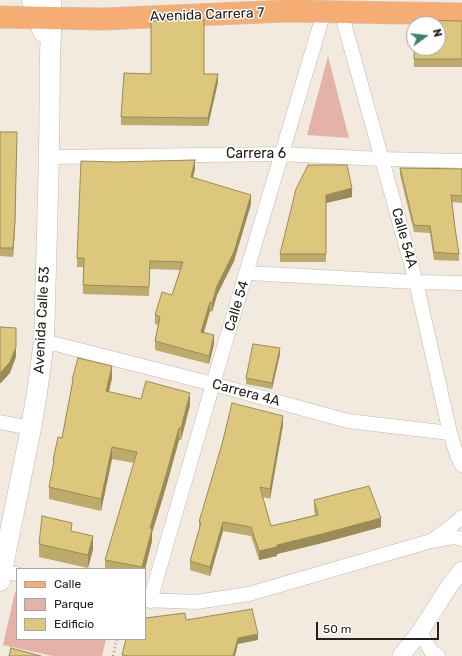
<!DOCTYPE html>
<html>
<head>
<meta charset="utf-8">
<style>
  body { margin:0 }
  #map { position:relative; width:462px; height:656px; overflow:hidden; background:#f2e9df; font-family:Rubik,sans-serif }
  canvas { display:block }
  .legend { position:absolute; left:16px; top:568px; width:130px; height:72px; box-sizing:border-box; background:#fff; border:1px solid #a7a6a5; margin:0; padding:5px 7px; list-style:none; font-size:12px; color:#24211d }
  .legend li { display:flex; align-items:center; gap:8px; height:20px }
  .legend b { width:20px; border:1px solid #a7a6a5 }
  .north { position:absolute; left:406px; top:16px; width:40px; height:40px; box-sizing:border-box; background:#fff; border:1px solid #a7a6a5; border-radius:50%; rotate:75deg; font-size:11px; font-weight:700; line-height:16px; text-align:center; color:#24211d }
  .north::after { content:''; display:block; margin:auto; width:14px; height:18px; background:#3e8275; clip-path:polygon(50% 0,100% 100%,50% 72%,0 100%) }
  .scale { position:absolute; left:316px; top:622px; width:123px; height:18px; box-sizing:border-box; border:2px solid #24211d; border-top:0; padding-left:5px; font-size:12px; line-height:14px; white-space:nowrap; color:#24211d; -webkit-text-stroke:3px #fff; paint-order:stroke }
</style>
</head>
<body>
<div id="map">
<canvas width="462" height="656"></canvas>
<ul class="legend">
<li><b style="height:5px;background:#f6ad74"></b>Calle</li>
<li><b style="height:11px;background:#e5b2a9"></b>Parque</li>
<li><b style="height:11px;background:#dcc77c"></b>Edificio</li>
</ul>
<div class="north">N</div>
<div class="scale">50 m</div>
</div>
<script>
const g = document.querySelector('canvas').getContext('2d');
g.lineJoin = 'round';
function paint(path, color) { g.fillStyle = color; g.fill(path, 'evenodd'); }
const poly = rows => new Path2D(rows.map(r => 'M' + r).join(''));
function trace(path, color, width, dash) { g.strokeStyle = color; g.lineWidth = width; g.lineCap = dash ? 'butt' : 'round'; g.setLineDash(dash || []); g.stroke(path); }
function drawText(font, color, halo, rows, align = 'center') {
  g.font = font + ' Rubik,sans-serif'; g.lineWidth = 3; g.setLineDash([]); g.textBaseline = 'middle'; g.strokeStyle = halo; g.fillStyle = color; for (const [text, x, y, turn = 0] of rows) {
    g.save(); g.translate(x, y); g.rotate((+turn || 0) * Math.PI / 180); g.textAlign = isNaN(turn) ? turn : align; if (halo) g.strokeText(text, 0, 0); g.fillText(text, 0, 0); g.restore();
  }
}
paint(poly([
  [328,56,349,138,307,135],
  [15,592,17,593,17,639,106,639,102,656,53,656,3,645]
]), '#e5b2a9');
const minor = poly([
  [341,12,416,282,450,433,457,455,462,465],
  [49,157,281,154,382,159,462,161],
  [247,273,416,282,462,283],
  [44,341,213,384,348,421,450,433],
  [0,422,31,428],
  [435,538,448,529,462,517],
  [2,571,17,574],
  [145,600,196,602,249,594,431,541,453,537,462,539],
  [150,601,213,384,324,12],
  [420,632,431,651,438,656]
]);
const tertiary = poly([
  [401,656,420,632,450,585,462,570]
]);
const secondary = poly([
  [32,0,43,32],
  [0,581,31,428,37,393,44,341,49,157,50,55,51,31,51,0]
]);
const primary = poly([
  [0,17,103,19,287,11,462,14]
]);
trace(minor, '#c1b9af', 15);
trace(tertiary, '#c1b9af', 18);
trace(secondary, '#c1b9af', 21);
trace(primary, '#cacac9', 23);
trace(poly([
  [113,656,117,639]
]), '#9e978f', 2.5, [1, 3]);
trace(minor, '#fff', 14);
trace(tertiary, '#fff', 17);
trace(secondary, '#fff', 20);
trace(primary, '#f6ad74', 22);
paint(poly([
  [414,20,462,21,462,67,414,67],
  [151,74,204,74,218,82,208,126,121,125,121,117],
  [0,132,15,229,13,257,0,256],
  [347,165,352,197,326,203,326,262,280,262,280,254],
  [400,168,462,169,462,203,452,202,455,228,459,254,459,261,434,260,430,233,414,232,400,175],
  [195,169,193,177,251,204,234,261,217,295,212,312,210,311,204,333,214,344,209,364,155,350,155,341,158,325,155,324,155,315,172,295,180,270,150,269,149,296,83,294,83,267,77,267,77,258],
  [280,354,272,389,246,384,246,378],
  [112,378,109,392,141,399,190,405,181,440,179,440,166,487,152,533,152,541,145,569,105,569,105,560,134,463,112,459,101,511,49,499,49,487,53,468,53,460,62,438,72,385,72,380],
  [283,425,270,499,263,497,271,526,315,515,314,509,314,500,381,527,322,543,277,554,277,556,259,560,251,536,223,531,210,576,190,570,190,561,199,531,199,522],
  [72,531,93,549,88,568,39,557,39,544]
]), '#bdab6b');
paint(poly([
  [218,74,218,82,208,126,208,118],
  [17,132,15,229,13,257,13,248],
  [195,160,195,169,191,186,191,177],
  [352,188,352,197,326,203,326,195],
  [251,195,251,204,234,261,217,295,212,312,212,303,217,286],
  [210,302,210,311,201,341,201,332],
  [214,335,214,344,209,364,209,356],
  [16,347,16,357,10,373,1,383,0,383,0,373],
  [280,348,280,354,272,389,272,383],
  [112,366,112,378,106,403,106,391],
  [190,393,190,405,181,440,181,428],
  [283,416,283,425,270,499,270,489],
  [179,428,179,440,166,487,152,533,152,541,145,569,142,569,150,528],
  [112,447,112,459,101,511,101,499],
  [381,518,381,527,322,543,277,554,277,556,259,560,259,551,277,545],
  [223,522,223,531,210,576,210,567],
  [93,536,93,549,88,568,88,555],
  [258,634,258,640,238,644,235,656,233,656,238,638]
]), '#9a8b57');
const building = poly([
  [204,20,204,74,218,74,208,118,121,117,124,73,151,74,151,21,204,20],
  [414,20,462,21,462,59,414,59,414,20],
  [414,24,438,24,438,48,414,48,414,24],
  [0,132,17,132,15,221,13,248,0,248,0,132],
  [195,160,191,177,251,195,234,252,217,286,212,303,210,302,201,332,214,335,209,356,155,341,160,317,155,315,162,292,172,295,183,262,150,261,149,287,83,285,84,258,77,258,81,161,115,162,195,160],
  [308,165,347,165,352,188,326,195,326,254,280,254,296,189,308,165],
  [400,168,462,169,462,196,451,195,455,228,459,254,434,252,430,226,414,225,400,168],
  [0,327,16,328,16,347,10,362,1,372,0,373,0,327],
  [253,344,280,348,272,383,246,378,253,344],
  [78,358,112,366,106,391,141,399,146,381,190,393,181,428,179,428,166,475,150,528,152,529,142,567,105,560,137,452,112,447,101,499,49,487,54,461,53,460,58,437,62,438,73,380,72,380,78,358],
  [232,403,283,416,270,489,260,487,271,526,318,515,314,500,369,486,381,518,322,534,277,545,277,547,259,551,251,527,223,522,210,567,190,561,201,523,199,522,222,444,232,403],
  [42,516,72,523,71,531,93,536,88,555,39,544,42,516],
  [252,609,258,634,238,638,233,656,128,656,122,655,126,639,145,639,145,618,185,613,186,620,252,609],
  [11,648,41,656,9,656,11,648]
]);
paint(building, '#dcc77c');
trace(building, '#9a8b57', 1);
drawText('14px', '#24211d', '#fff', [
  ["Avenida Carrera 7",207,15,-2],
  ["Carrera 6",256,154],
  ["Calle 54A",404,238,74],
  ["Calle 54",237,306,-73],
  ["Avenida Calle 53",42,320,-87],
  ["Carrera 4A",246,393,15]
]);
</script>
</body>
</html>
